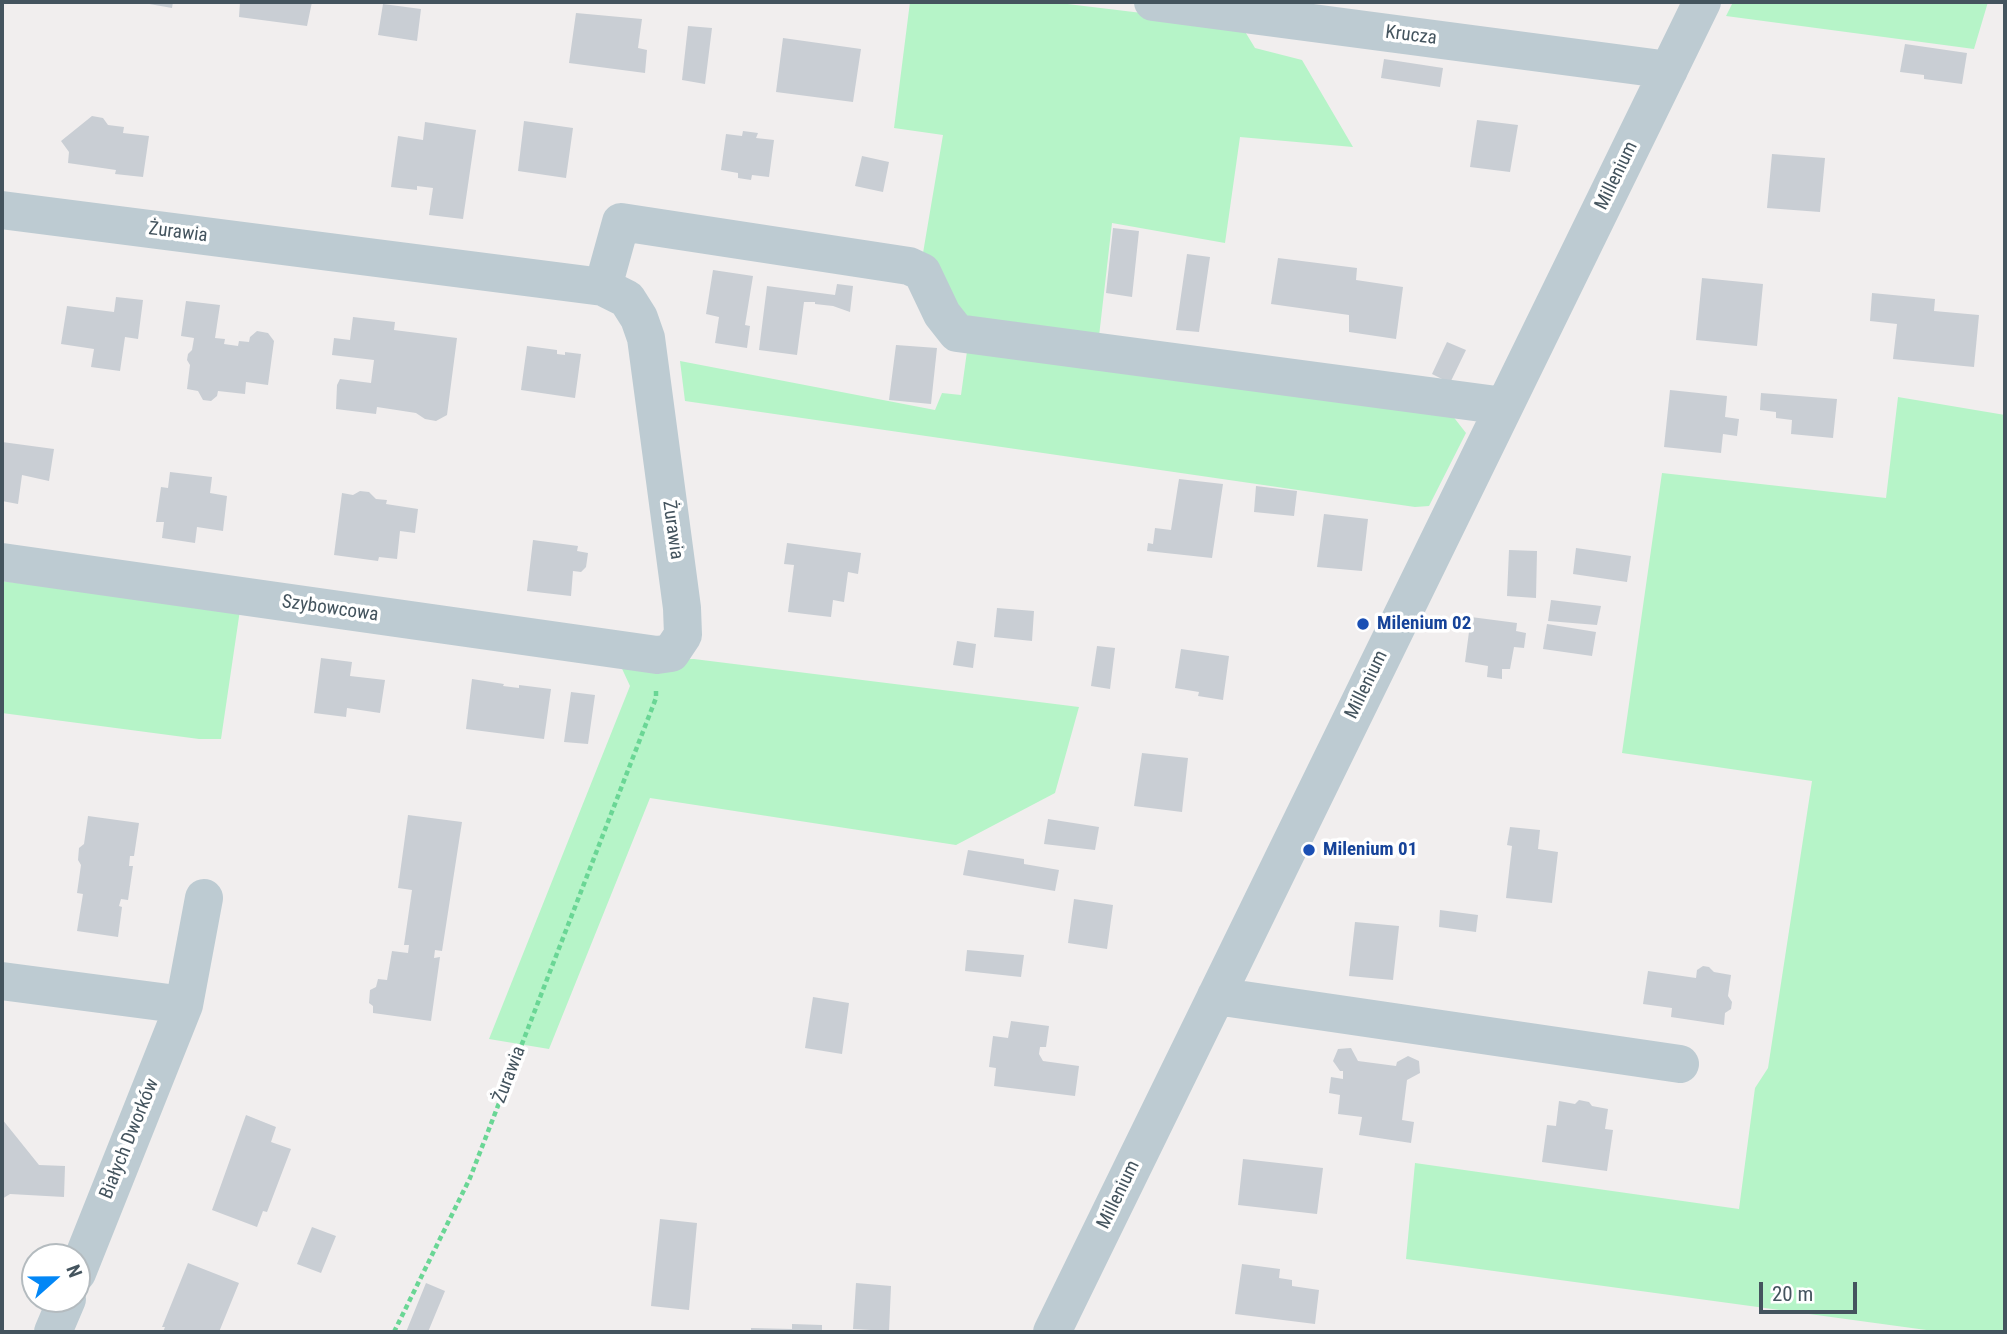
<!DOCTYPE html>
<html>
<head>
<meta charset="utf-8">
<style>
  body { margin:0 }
  #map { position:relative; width:2007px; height:1334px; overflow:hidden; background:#f1eeee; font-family:"Roboto Condensed",sans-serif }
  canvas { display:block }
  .frame { position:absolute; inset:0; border:4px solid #44545e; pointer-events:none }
  .north { position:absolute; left:21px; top:1243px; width:70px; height:70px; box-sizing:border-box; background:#fff; border:2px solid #b4bbbf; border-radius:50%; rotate:69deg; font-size:19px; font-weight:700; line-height:28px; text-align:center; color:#44545e }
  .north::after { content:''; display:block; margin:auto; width:24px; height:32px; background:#0387f6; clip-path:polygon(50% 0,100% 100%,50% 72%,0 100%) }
  .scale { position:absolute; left:1759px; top:1282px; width:98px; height:32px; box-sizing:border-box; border:4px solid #44545e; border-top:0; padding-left:9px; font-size:21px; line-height:24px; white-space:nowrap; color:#44545e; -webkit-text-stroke:5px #fff; paint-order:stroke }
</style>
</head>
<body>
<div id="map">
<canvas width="2007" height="1334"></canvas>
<div class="frame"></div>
<div class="north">N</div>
<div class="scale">20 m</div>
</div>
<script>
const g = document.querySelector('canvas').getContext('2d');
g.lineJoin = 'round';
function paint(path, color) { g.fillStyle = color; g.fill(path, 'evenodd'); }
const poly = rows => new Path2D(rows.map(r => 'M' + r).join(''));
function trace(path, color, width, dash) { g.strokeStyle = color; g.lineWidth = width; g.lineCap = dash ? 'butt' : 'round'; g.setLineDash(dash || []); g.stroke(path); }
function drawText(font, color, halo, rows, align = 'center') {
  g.font = font + ' "Roboto Condensed",sans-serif'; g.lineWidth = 7; g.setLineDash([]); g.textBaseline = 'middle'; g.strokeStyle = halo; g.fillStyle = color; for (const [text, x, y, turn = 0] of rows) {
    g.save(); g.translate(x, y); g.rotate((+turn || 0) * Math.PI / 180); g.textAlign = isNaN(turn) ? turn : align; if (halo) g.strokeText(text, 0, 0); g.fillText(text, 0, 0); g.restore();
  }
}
paint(poly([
  [910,2,1051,2,1241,25,1255,48,1302,60,1353,147,1240,137,1225,243,1112,223,1098,345,957,324,923,253,943,135,894,128],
  [1733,2,1988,2,1974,49,1726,16],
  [968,344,1452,415,1466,433,1429,506,1415,507,685,401,680,361,935,410,942,393,961,395],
  [1898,397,2005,415,2005,1332,1941,1332,1406,1259,1415,1163,1739,1209,1755,1088,1768,1068,1812,781,1622,753,1662,473,1886,498],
  [2,581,240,610,221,739,199,739,2,713],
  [694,659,1079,707,1055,793,956,845,650,798,549,1049,489,1039,630,686,618,660]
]), '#b6f4c8');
paint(poly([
  [138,2,173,2,172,8],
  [240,2,312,2,307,26,239,17],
  [383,4,421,9,417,41,378,35],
  [576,13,642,19,638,48,647,50,645,73,569,63],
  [688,26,712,28,705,84,682,80],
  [783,38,861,49,853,102,776,92],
  [1905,44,1967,53,1962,84,1924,79,1924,75,1900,72],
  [1384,59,1443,68,1440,87,1381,78],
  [92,116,103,118,108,125,124,127,123,133,149,136,143,177,115,174,116,170,68,163,69,152,61,141],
  [1477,120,1518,125,1510,172,1470,167],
  [524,121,573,128,566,178,518,171],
  [425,122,476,130,463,219,429,215,433,188,417,186,417,190,391,187,398,136,423,140],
  [743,131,758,133,756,138,774,140,769,177,752,175,751,180,738,178,738,173,721,170,726,134,742,136],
  [1772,154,1825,158,1820,212,1767,208],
  [862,156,889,162,883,192,855,186],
  [1113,228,1139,231,1132,297,1106,293],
  [1187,254,1210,257,1199,332,1176,330],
  [1278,258,1357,268,1356,280,1403,287,1396,339,1349,332,1349,315,1271,304],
  [713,270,753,276,745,325,750,326,747,348,715,343,719,317,706,314],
  [1702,278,1763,284,1757,346,1696,340],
  [837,284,853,286,850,312,833,306,815,304,815,302,804,302,797,355,759,350,767,286,835,295],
  [1872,293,1935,299,1934,311,1979,315,1974,367,1893,359,1897,324,1870,321],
  [116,297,143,300,138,339,125,337,120,371,91,367,94,349,61,344,67,306,114,312],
  [186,301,220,305,215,338,225,339,224,344,238,346,239,341,249,342,250,337,257,331,268,333,274,341,268,385,246,382,245,394,218,391,217,396,211,401,203,400,198,391,187,389,190,365,187,360,188,354,192,350,194,338,181,336],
  [353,317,395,322,394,330,457,338,447,415,436,421,425,419,416,413,377,407,376,414,336,409,337,385,340,379,371,383,374,360,332,355,334,338,350,340],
  [1447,342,1466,350,1450,383,1432,374],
  [896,345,937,348,931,404,889,400],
  [527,346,557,350,557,354,565,355,565,352,581,354,575,398,521,390],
  [1670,390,1727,396,1725,417,1739,419,1737,436,1723,434,1721,453,1664,447],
  [1761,393,1837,399,1833,438,1791,434,1792,420,1776,418,1776,412,1760,410],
  [2,442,54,449,49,481,22,475,18,504,2,501],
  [170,472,212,477,210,493,227,496,223,531,197,527,195,543,162,538,164,522,156,522,161,487,168,488],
  [1179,479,1223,484,1212,558,1147,551,1148,543,1153,544,1155,528,1171,530],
  [1256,486,1297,491,1294,516,1254,512],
  [360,491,369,492,376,499,387,500,386,504,418,509,415,533,400,531,397,559,379,557,378,561,334,555,342,493,353,495],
  [1324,514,1368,519,1362,571,1317,567],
  [533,540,578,546,577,551,588,553,586,567,581,572,573,571,571,596,527,591],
  [787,543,861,553,858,574,848,572,844,602,833,600,831,617,788,612,794,565,784,564],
  [1576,548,1631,556,1627,582,1573,574],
  [1509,550,1537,551,1536,598,1507,596],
  [1551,600,1601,606,1597,625,1548,621],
  [997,608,1034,611,1032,641,994,637],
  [1471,617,1517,623,1516,631,1526,633,1524,648,1514,647,1510,669,1502,669,1502,679,1487,677,1488,666,1465,662],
  [1547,624,1596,632,1592,656,1543,649],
  [957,641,976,644,973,668,953,665],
  [1097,646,1115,648,1110,689,1091,686],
  [1181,649,1229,656,1223,700,1198,696,1199,692,1175,688],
  [321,658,352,662,350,676,385,680,380,713,347,708,346,717,314,713],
  [472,679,504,684,503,686,519,688,519,685,551,689,544,739,466,729],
  [571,692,595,695,588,744,564,742],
  [1142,753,1188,758,1182,812,1134,806],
  [408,815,462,822,442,951,435,950,434,958,440,957,431,1021,373,1013,373,1006,369,1003,370,990,376,987,378,979,387,980,392,951,408,953,409,945,404,945,412,890,398,888],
  [88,816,139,823,134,856,130,856,129,866,133,866,128,900,121,899,119,906,122,907,118,937,77,931,83,894,77,893,81,865,78,860,79,848,84,844],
  [1048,819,1099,827,1095,850,1044,844],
  [1510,827,1540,830,1538,849,1558,852,1552,903,1506,898,1512,846,1507,845],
  [968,850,1024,859,1024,864,1059,870,1055,891,963,875],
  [1074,899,1113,905,1107,949,1068,943],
  [1440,910,1478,915,1476,932,1439,927],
  [1355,922,1399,926,1393,980,1349,976],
  [967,950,1024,955,1021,977,965,971],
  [1703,966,1709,967,1714,972,1731,975,1728,996,1732,1002,1731,1009,1725,1013,1724,1025,1671,1017,1672,1008,1643,1004,1648,971,1696,978,1697,970],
  [813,997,849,1003,842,1054,805,1048],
  [1011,1021,1049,1026,1046,1047,1040,1047,1039,1054,1043,1061,1079,1066,1075,1096,994,1086,996,1068,989,1067,993,1036,1008,1038],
  [1351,1048,1358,1061,1396,1066,1397,1062,1408,1056,1419,1061,1420,1073,1407,1080,1402,1120,1414,1122,1411,1143,1359,1135,1362,1117,1338,1114,1340,1095,1329,1093,1331,1077,1343,1079,1343,1071,1340,1071,1333,1061,1338,1049],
  [1579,1100,1589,1102,1592,1106,1608,1109,1605,1129,1613,1130,1607,1171,1542,1162,1547,1125,1556,1126,1559,1101,1575,1104],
  [246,1115,276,1127,271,1142,291,1149,267,1212,263,1211,257,1227,212,1210],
  [2,1119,39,1165,65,1166,64,1197,10,1194,2,1199],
  [1243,1159,1323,1168,1317,1214,1238,1205],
  [660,1219,697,1223,689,1310,651,1306],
  [312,1227,336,1236,321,1273,297,1264],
  [188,1263,239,1283,219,1332,163,1332,165,1327,162,1327],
  [1242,1264,1280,1269,1279,1278,1292,1280,1292,1286,1319,1290,1315,1324,1235,1314],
  [426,1283,445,1291,428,1332,406,1332],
  [856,1283,891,1286,889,1331,853,1329],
  [792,1324,822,1325,822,1332,751,1332,751,1328,792,1329]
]), '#c9ced4');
trace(poly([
  [394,1332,470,1178,656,698,656,689]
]), '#6ad695', 4.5, [5, 3.5]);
trace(poly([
  [1153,2,1669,70],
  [2,210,603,287,627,299,639,318,646,338,682,608,683,635,671,653,657,655,2,562],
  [603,287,621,222,909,266,922,272,942,314,957,333,1504,406],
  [2,981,184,1005],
  [1216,996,1680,1064],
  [77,1273,184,1005,204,898],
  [53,1332,67,1299],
  [1052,1332,1702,2]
]), '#bdcbd2', 38);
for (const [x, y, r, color] of [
  [1363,624,7,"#1a4fb4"],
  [1309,850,7,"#1a4fb4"]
]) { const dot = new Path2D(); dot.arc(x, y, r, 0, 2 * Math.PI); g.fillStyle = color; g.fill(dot); trace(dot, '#fff', 2.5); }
drawText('19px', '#44545e', '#fff', [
  ["Krucza",1411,36,7],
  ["Millenium",1617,176,-64],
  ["Żurawia",178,233,7],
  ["Żurawia",672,530,82],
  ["Szybowcowa",330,609,8],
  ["Millenium",1367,685,-64],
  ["Żurawia",510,1075,-69],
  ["Białych Dworków",130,1139,-68],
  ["Millenium",1119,1195,-64]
]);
drawText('bold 19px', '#164399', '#fff', [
  ["Milenium 02",1377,624],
  ["Milenium 01",1323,850]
], 'left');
</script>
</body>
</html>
